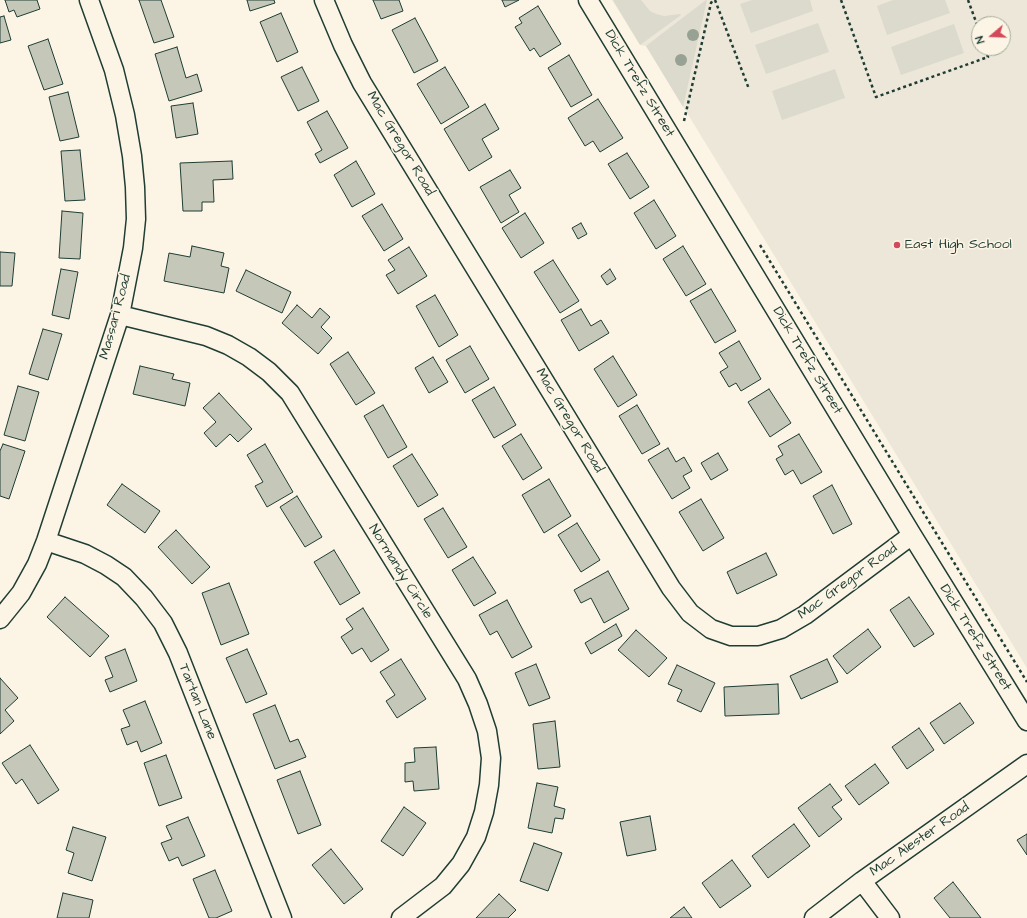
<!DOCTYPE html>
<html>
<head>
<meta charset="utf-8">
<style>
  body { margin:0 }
  #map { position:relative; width:1027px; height:918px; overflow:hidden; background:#fcf5e5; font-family:"Architects Daughter",sans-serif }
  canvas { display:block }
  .north { position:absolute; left:971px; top:16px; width:40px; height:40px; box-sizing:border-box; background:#fcf5e5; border:1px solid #a4ab9e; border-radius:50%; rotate:251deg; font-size:11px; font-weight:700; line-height:16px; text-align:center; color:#1f3d34 }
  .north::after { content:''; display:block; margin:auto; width:14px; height:18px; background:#d1495b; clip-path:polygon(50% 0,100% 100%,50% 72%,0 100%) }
</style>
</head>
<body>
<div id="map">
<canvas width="1027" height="918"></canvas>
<div class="north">N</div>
</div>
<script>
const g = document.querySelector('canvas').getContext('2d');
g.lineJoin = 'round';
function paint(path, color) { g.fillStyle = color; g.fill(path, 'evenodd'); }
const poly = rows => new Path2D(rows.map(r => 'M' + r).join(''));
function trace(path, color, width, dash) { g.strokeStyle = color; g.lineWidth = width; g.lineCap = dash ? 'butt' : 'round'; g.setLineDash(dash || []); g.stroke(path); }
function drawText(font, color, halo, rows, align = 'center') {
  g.font = font + ' "Architects Daughter",sans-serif'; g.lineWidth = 3; g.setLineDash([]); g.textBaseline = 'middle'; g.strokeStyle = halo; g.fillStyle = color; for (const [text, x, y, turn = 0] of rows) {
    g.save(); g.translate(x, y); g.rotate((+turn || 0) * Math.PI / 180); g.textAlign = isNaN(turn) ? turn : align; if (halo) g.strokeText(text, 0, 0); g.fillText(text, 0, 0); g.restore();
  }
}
paint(poly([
  [612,0,1027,0,1027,668,646,46,640,45],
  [979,24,1003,24,1003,48,979,48]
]), '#ece7d8');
paint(poly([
  [613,0,641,0,650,11,656,14,664,16,680,14,681,15,640,45],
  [706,0,707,0,683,107,646,46],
  [752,0,810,0,813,11,751,33,740,4],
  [893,0,945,0,950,13,887,35,877,6],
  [818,23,829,52,766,74,755,45],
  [954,24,964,53,901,75,891,47],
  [835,69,845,98,782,120,772,91]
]), '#dcdacc');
const building = poly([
  [5,0,37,0,40,9,17,17,14,10,9,12,5,0],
  [139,0,161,0,174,37,154,43,139,0],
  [247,0,274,0,275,3,250,11,247,0],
  [373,0,399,0,403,11,381,19,373,0],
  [502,0,519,0,505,7,502,0],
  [538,6,561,44,540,57,534,48,530,51,515,27,522,23,519,18,538,6],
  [281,13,298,52,277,62,260,22,281,13],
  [4,16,11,40,0,43,0,17,4,16],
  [415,18,438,61,414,73,392,30,415,18],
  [48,39,63,84,44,90,28,46,48,39],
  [177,47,186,78,197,74,202,91,169,101,155,54,177,47],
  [569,55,592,95,571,107,548,68,569,55],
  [302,67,319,101,298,111,281,77,302,67],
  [445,67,469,107,441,124,417,84,445,67],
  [68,92,79,137,60,141,49,97,68,92],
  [598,99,623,138,600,152,593,141,585,146,568,118,598,99],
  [193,103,198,134,176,138,171,106,193,103],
  [485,104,499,129,482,139,492,157,469,171,444,129,485,104],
  [327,111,348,148,320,163,315,154,322,150,307,122,327,111],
  [80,150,85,200,65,201,61,151,80,150],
  [627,153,649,187,630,199,608,164,627,153],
  [232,161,233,179,213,180,214,202,202,202,202,211,183,211,180,163,232,161],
  [356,161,375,194,352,207,334,175,356,161],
  [510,170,521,188,509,195,519,212,501,223,480,187,510,170],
  [654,200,676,236,656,249,634,213,654,200],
  [382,204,403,239,384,251,362,216,382,204],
  [62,211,83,213,80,259,59,258,62,211],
  [525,213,544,243,521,258,502,228,525,213],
  [581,223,587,234,578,239,572,228,581,223],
  [192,246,224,253,221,266,229,268,224,293,164,281,169,253,190,257,192,246],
  [683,246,706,284,686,296,663,259,683,246],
  [409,247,427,276,398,294,386,275,395,270,388,260,409,247],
  [0,252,15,253,12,286,0,286,0,252],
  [553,260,579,301,560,313,534,272,553,260],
  [61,269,78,272,69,319,52,315,61,269],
  [610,269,616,279,607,285,601,276,610,269],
  [246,270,291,292,282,313,236,291,246,270],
  [711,289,736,331,715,343,690,301,711,289],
  [435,295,458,335,439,347,416,306,435,295],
  [297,305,312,318,320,308,330,317,321,327,332,338,318,354,282,323,297,305],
  [581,309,591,326,601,320,609,333,579,351,561,320,581,309],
  [43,329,62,334,48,380,29,374,43,329],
  [739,341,761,379,741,391,736,383,729,387,720,372,728,367,719,353,739,341],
  [470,346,489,379,465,393,446,360,470,346],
  [348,352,375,393,356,405,330,364,348,352],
  [613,356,637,395,618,407,594,369,613,356],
  [433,357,448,382,429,393,415,368,433,357],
  [140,366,174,374,172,379,190,383,185,406,133,394,140,366],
  [18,386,39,392,25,441,4,435,18,386],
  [494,387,516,425,494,438,472,400,494,387],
  [769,389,791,423,770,437,748,402,769,389],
  [219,393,252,429,238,442,230,434,216,447,204,433,216,422,203,408,219,393],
  [383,405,407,447,388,458,364,416,383,405],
  [637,405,660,444,642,454,619,416,637,405],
  [521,434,542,468,523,480,502,446,521,434],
  [799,434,822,472,801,484,793,470,785,475,776,459,783,455,778,446,799,434],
  [3,444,25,451,9,499,0,496,0,451,3,444],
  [265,444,293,492,267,507,255,486,263,482,247,455,265,444],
  [668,448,676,462,684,457,692,471,683,476,690,488,672,499,648,460,668,448],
  [718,453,728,470,711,480,701,463,718,453],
  [412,454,438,495,418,507,393,466,412,454],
  [549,479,571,516,544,533,522,495,549,479],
  [122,484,160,511,145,533,107,505,122,484],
  [832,485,852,524,833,534,813,496,832,485],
  [297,496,322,537,305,547,280,507,297,496],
  [701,499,724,538,703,551,679,512,701,499],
  [443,508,467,547,448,558,424,519,443,508],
  [577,523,600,560,581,572,558,535,577,523],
  [176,530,210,567,192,584,158,547,176,530],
  [334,550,360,593,340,605,314,562,334,550],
  [766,553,777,575,737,594,727,572,766,553],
  [473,557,496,593,474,606,452,570,473,557],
  [608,571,629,609,604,623,591,598,581,603,574,590,608,571],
  [229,583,249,634,221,645,202,593,229,583],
  [65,597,109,636,90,657,47,617,65,597],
  [909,597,934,634,914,647,890,610,909,597],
  [507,600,532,647,512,658,497,631,490,635,479,615,507,600],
  [363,608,389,650,371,662,362,648,352,654,341,637,353,629,346,619,363,608],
  [616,624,622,636,591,654,585,643,616,624],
  [868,629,881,647,847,674,833,656,868,629],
  [636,630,667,658,649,677,618,650,636,630],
  [125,649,137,681,110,692,105,680,113,677,105,657,125,649],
  [247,649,267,694,246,703,226,658,247,649],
  [401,659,426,699,397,718,386,701,395,695,380,672,401,659],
  [827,659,838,682,801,699,790,676,827,659],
  [536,664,550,698,529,706,515,673,536,664],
  [677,665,715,683,701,712,677,701,682,690,668,684,677,665],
  [0,678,18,698,5,710,14,721,0,734,0,678],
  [778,684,779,714,725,716,724,687,778,684],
  [145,701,162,743,141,752,137,741,127,745,121,729,130,726,123,710,145,701],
  [960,703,974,723,944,744,930,723,960,703],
  [275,705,290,742,298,739,306,757,275,769,253,714,275,705],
  [555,721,560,767,538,769,533,724,555,721],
  [919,728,934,750,907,769,892,747,919,728],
  [30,745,59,790,38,804,22,779,16,784,2,763,30,745],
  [436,747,439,789,414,791,413,781,405,782,405,763,415,762,414,748,436,747],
  [166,755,182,798,159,806,144,763,166,755],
  [875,764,889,783,859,805,845,786,875,764],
  [300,771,321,825,298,834,277,780,300,771],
  [537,783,558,787,554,806,565,809,563,819,555,818,552,833,528,828,537,783],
  [830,784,842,800,832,807,842,819,819,837,798,808,830,784],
  [404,807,426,823,403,856,381,841,404,807],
  [650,816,656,850,627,856,620,822,650,816],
  [188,817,205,856,182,866,178,857,169,861,161,843,172,839,166,826,188,817],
  [794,824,810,846,768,878,752,856,794,824],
  [73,827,106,837,92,881,68,873,74,853,66,850,73,827],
  [1027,834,1027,855,1017,840,1027,834],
  [534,843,562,853,548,891,520,881,534,843],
  [331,849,363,889,344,904,312,865,331,849],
  [732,860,751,886,720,908,702,883,732,860],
  [215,870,232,911,216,918,209,918,193,879,215,870],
  [953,882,981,918,950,918,934,898,953,882],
  [63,893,93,900,89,918,57,918,63,893],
  [499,894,516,910,508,918,476,918,499,894],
  [684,907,692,918,670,918,684,907]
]);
paint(building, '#c5c7b9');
trace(building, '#1f3d34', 1);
const street = poly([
  [324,0,343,45,362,83,671,588,690,613,711,629,731,636,758,636,781,629,805,615,912,535],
  [588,0,912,535,1027,721],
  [120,315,206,336,228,345,249,357,269,372,290,393,467,679,478,704,487,731,491,758,489,785,484,812,476,837,461,864,443,886,401,918],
  [46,541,85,554,106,565,124,577,144,598,163,623,178,653,282,918],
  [0,619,21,593,37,564,46,541,120,315,133,248,136,219,135,187,132,156,125,115,114,70,89,0],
  [862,881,890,918],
  [814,918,862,881,1027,764]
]);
trace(street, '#1f3d34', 21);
trace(poly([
  [715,0,749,89],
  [841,0,876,97,988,57,985,48],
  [968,0,979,30],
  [684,121,711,3,713,0],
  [760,245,1027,682]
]), '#1f3d34', 2.5, [3, 3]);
trace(street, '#fcf5e5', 18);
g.fillStyle = '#97a194';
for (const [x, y] of [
  [693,35],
  [681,60]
]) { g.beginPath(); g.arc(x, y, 6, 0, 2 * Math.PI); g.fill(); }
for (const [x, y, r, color] of [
  [897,245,4,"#d1495b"]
]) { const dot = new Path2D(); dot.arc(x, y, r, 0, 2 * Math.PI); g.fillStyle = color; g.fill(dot); trace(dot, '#fcf5e5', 1.5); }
drawText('14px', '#1f3d34', '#fcf5e5', [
  ["Dick Trefz Street",639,84,59],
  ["Mac Gregor Road",400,144,59],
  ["Massari Road",116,317,-75],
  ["Dick Trefz Street",807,361,59],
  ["Mac Gregor Road",569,421,59],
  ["Normandy Circle",400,572,58],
  ["Mac Gregor Road",848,582,-36],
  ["Dick Trefz Street",975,638,58],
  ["Tartan Lane",197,702,68],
  ["Mac Alester Road",920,840,-35]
]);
drawText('14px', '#1f3d34', '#fcf5e5', [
  ["East High School",905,245]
], 'left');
</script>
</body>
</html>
